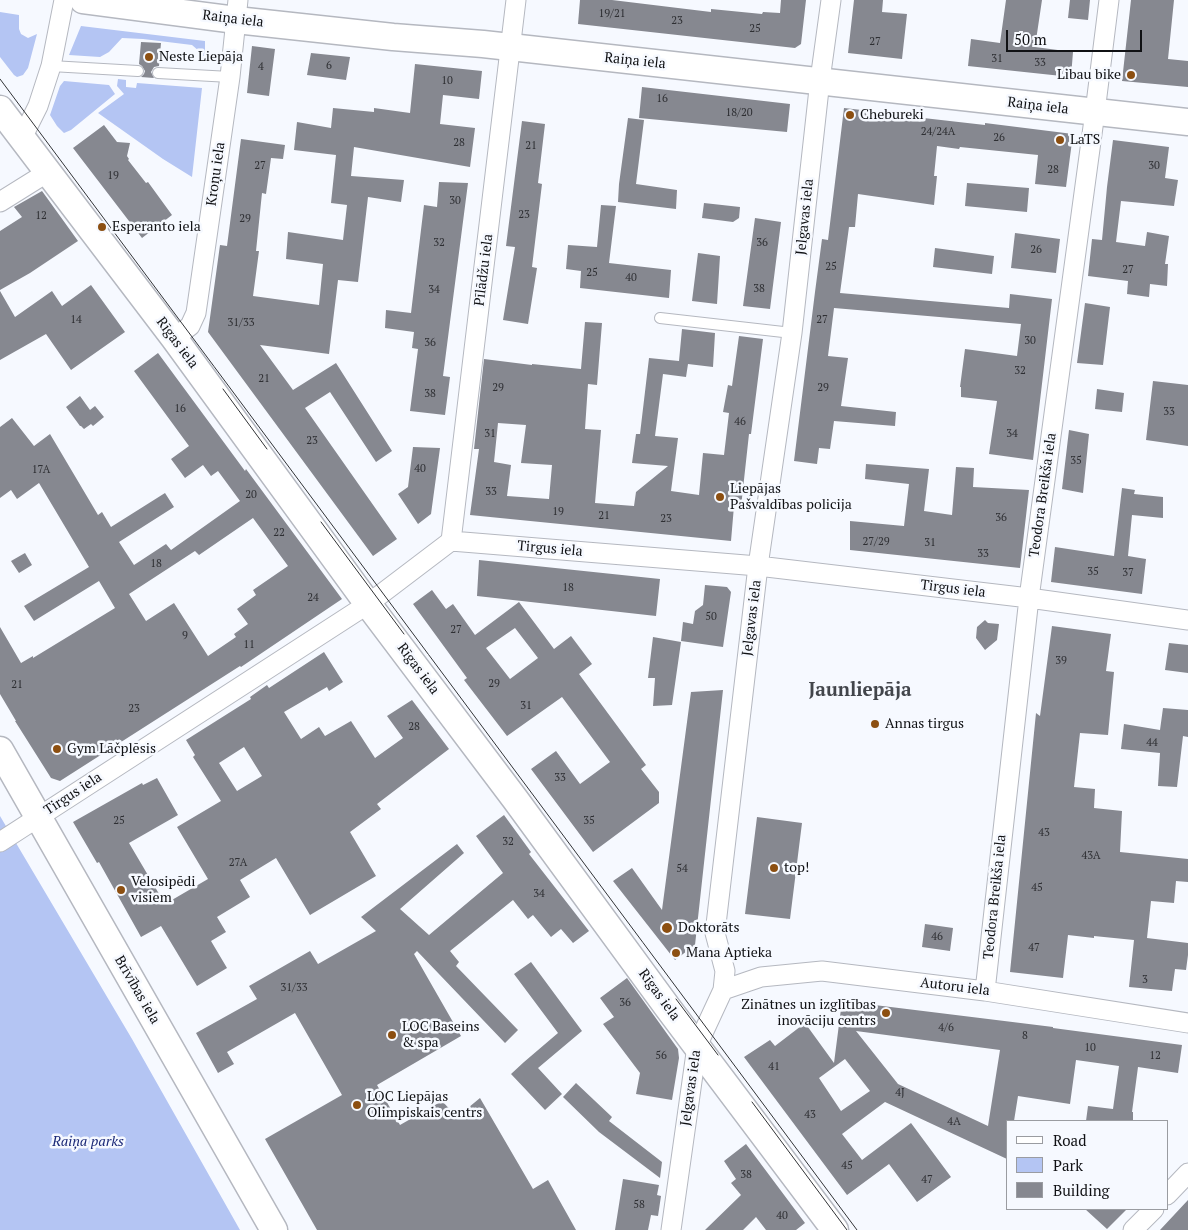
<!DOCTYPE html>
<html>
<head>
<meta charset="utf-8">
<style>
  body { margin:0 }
  #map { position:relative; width:1188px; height:1230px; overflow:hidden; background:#f6f9ff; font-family:"PT Serif",serif }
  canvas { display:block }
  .legend { position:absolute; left:1006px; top:1120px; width:162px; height:90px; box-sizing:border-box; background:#f6f9ff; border:1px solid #9a9ca1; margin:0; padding:6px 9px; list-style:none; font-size:15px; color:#101114 }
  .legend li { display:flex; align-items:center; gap:10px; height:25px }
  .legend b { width:25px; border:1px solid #9a9ca1 }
  .scale { position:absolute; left:1006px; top:30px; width:136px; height:22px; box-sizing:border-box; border:2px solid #101114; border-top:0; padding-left:6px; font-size:15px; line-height:18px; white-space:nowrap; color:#101114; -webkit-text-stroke:4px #f6f9ff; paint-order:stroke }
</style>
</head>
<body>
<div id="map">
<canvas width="1188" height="1230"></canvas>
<ul class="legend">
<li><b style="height:6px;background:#fff"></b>Road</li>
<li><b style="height:14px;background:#b4c5f3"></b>Park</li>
<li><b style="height:14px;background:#868890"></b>Building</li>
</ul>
<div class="scale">50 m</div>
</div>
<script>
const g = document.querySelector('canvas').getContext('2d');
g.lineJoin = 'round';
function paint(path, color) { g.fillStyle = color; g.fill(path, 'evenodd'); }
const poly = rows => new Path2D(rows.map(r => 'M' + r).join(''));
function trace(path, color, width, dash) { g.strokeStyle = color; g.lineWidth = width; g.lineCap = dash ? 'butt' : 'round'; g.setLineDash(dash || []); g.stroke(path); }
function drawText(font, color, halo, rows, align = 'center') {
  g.font = font + ' "PT Serif",serif'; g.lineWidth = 5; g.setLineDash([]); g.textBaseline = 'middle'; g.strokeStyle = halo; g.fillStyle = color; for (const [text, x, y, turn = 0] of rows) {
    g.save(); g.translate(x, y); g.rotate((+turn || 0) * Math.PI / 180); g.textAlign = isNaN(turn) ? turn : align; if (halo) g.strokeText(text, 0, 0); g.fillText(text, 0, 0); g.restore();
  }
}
paint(poly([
  [0,12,19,15,19,29,21,34,28,38,37,34,28,68,23,75,17,77,14,75,0,57],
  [81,26,205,41,205,62,200,63,199,51,192,45,143,39,122,38,109,52,100,57,69,55],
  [118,79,126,80,126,87,136,88,137,83,202,88,192,177,163,159,98,113,124,94,117,86],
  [64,81,109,85,115,94,71,130,64,133,57,126,50,115,60,86],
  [0,816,132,1039,240,1230,0,1230]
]), '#b4c5f3');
paint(poly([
  [580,0,612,0,711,12,711,9,762,14,763,12,780,13,781,0,806,0,801,44,795,48,578,24],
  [854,0,883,0,882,12,907,14,902,59,848,53],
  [1006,0,1042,0,1035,47,1073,52,1071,77,968,66,971,39,1000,43],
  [1070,0,1090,0,1088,20,1068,18],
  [1131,0,1174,0,1168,59,1188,61,1188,87,1122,81],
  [141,42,161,43,159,66,154,67,151,72,154,78,141,77,144,74,145,71,142,66,139,64],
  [252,46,275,49,269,96,247,93],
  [311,53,350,57,346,80,307,75],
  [415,64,482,71,479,99,443,95,440,124,475,128,470,167,354,147,351,176,404,180,401,202,368,197,358,282,338,280,329,354,260,345,293,390,336,363,392,451,376,462,330,392,305,408,397,539,373,556,208,332,220,245,227,246,241,139,285,145,283,159,271,158,266,194,262,193,256,251,259,251,253,296,319,305,323,264,286,259,288,232,343,240,347,205,331,203,336,155,294,150,297,122,331,128,333,108,374,112,374,108,410,113],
  [642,87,790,104,787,132,639,118],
  [844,108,897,114,897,115,985,125,985,123,1073,134,1066,187,1035,184,1038,155,960,147,959,149,937,146,934,176,937,176,934,205,858,194,855,227,849,227,840,293,1009,308,1010,294,1052,299,1033,460,989,454,997,401,961,397,961,387,960,387,965,349,1017,356,1021,324,834,308,828,356,848,358,841,406,896,412,895,426,834,421,830,449,819,448,817,464,794,461,815,292,822,239,828,240],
  [628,118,644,120,636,184,677,190,676,209,618,202,619,184],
  [522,121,545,124,538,183,542,184,532,267,537,268,528,324,503,320,515,247,506,246],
  [104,125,117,142,130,143,127,156,129,159,128,160,146,183,148,182,172,215,142,238,73,148],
  [1113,140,1169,147,1165,178,1178,180,1174,206,1121,201,1116,242,1145,246,1147,232,1169,236,1165,264,1168,264,1167,286,1150,284,1149,297,1127,294,1128,281,1088,276,1092,239,1102,240,1107,187],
  [439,182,468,183,443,376,450,377,445,415,410,411,418,349,412,348,414,332,385,328,386,310,411,313,424,205,437,207],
  [967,183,1029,188,1027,212,965,206],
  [42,191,78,241,30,273,0,290,0,231,22,217,14,207],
  [704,203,740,207,739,218,733,222,702,218],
  [601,205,616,206,609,263,671,270,669,298,580,288,581,271,566,269,568,245,597,247],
  [755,218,781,222,770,309,743,306],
  [1015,233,1060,239,1056,273,1011,268],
  [935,248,994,256,992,274,933,267],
  [698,253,720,256,717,304,692,301],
  [91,285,125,332,71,370,46,334,0,360,0,291,15,317,52,291,62,306],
  [1085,303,1110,307,1103,365,1077,363],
  [585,322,602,323,597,385,588,384,585,429,601,430,595,503,634,506,636,492,668,466,632,463,636,434,640,434,649,358,679,361,682,329,715,333,713,367,688,364,686,377,663,374,655,436,678,438,671,491,699,495,703,453,724,455,729,413,723,412,728,385,732,386,739,336,763,339,751,434,749,434,741,507,734,506,731,541,470,515,479,449,474,449,484,359,532,365,532,364,581,369],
  [498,423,526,425,521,463,552,465,549,499,507,496,511,465,494,462],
  [158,353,245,471,246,469,342,599,241,667,240,666,60,781,51,778,15,721,16,721,0,694,0,627,21,663,33,656,33,658,115,608,99,581,34,621,24,606,89,567,39,483,17,499,11,490,0,498,0,427,12,418,34,446,50,434,98,515,102,512,111,527,165,493,174,507,119,542,134,565,166,544,171,550,240,501,218,471,211,476,203,465,185,478,171,459,189,446,134,371],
  [253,518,288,566,253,590,256,595,237,609,248,624,234,634,236,637,208,656,174,603,146,621,129,594,195,551,199,555],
  [1153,381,1188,385,1188,446,1146,440],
  [1097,389,1124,393,1122,412,1095,409],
  [80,396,90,410,95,406,104,417,93,426,91,424,84,429,81,426,80,426,66,407],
  [1069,430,1089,434,1083,493,1062,489],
  [413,447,440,448,431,514,418,524,398,494,408,487],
  [866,464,929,469,924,511,952,515,956,467,974,468,973,487,1029,490,1020,568,850,550,850,521,904,526,909,484,865,479],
  [1122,488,1135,490,1134,494,1163,497,1163,518,1132,515,1128,556,1146,559,1142,594,1051,582,1055,547,1114,556],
  [25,553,32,565,19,573,11,561],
  [479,560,660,579,656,616,477,596],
  [705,585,727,587,731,592,723,647,681,641,683,622,693,624,695,611,703,605],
  [432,590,446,609,453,604,475,635,519,602,554,649,571,636,592,664,579,674,646,765,641,769,659,792,659,803,593,852,531,769,556,751,580,784,610,762,562,697,507,736,464,680,467,678,413,604],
  [515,628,538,658,510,679,486,648],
  [985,620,988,623,999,624,997,640,985,650,976,638,977,627],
  [1052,626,1111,634,1106,671,1114,672,1108,735,1080,733,1074,787,1095,789,1094,808,1122,811,1120,852,1188,859,1188,882,1176,881,1174,903,1151,901,1147,938,1188,943,1188,955,1186,970,1175,969,1172,991,1129,987,1134,940,1094,936,1094,938,1068,935,1063,978,1010,972,1036,713,1040,716],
  [653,637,681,642,672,705,653,706,655,678,648,678],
  [1169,643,1188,645,1188,673,1165,670],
  [324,652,343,682,329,691,327,687,284,712,301,739,319,727,325,736,351,721,375,758,403,738,387,716,412,700,449,749,377,804,381,809,350,832,376,876,310,915,276,858,240,880,250,897,217,917,226,932,211,941,227,968,197,986,161,926,141,937,99,862,97,863,73,822,142,783,143,785,157,778,178,815,129,843,165,904,208,879,177,827,221,801,193,757,195,755,186,740,251,699,250,697,267,685,269,688],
  [244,747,262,776,237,791,219,763],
  [723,690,695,945,675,960,613,881,632,868,662,910,691,692],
  [1163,708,1188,710,1188,737,1183,736,1177,787,1158,786,1160,753,1121,749,1124,724,1160,730],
  [504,815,531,852,529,854,589,931,573,943,561,929,551,937,533,915,528,919,513,900,450,951,459,962,456,966,518,1030,505,1043,417,951,414,954,461,1036,377,1085,400,1125,442,1101,457,1117,480,1098,533,1189,548,1180,576,1230,317,1230,265,1139,342,1095,295,1013,227,1052,234,1064,218,1073,196,1033,257,999,249,986,310,951,318,964,376,931,361,917,457,844,464,853,400,909,429,935,503,873,476,836],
  [757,817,802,823,790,919,745,914],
  [925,924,953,928,950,951,922,947],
  [531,962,582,1031,538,1068,562,1094,545,1110,511,1074,524,1062,558,1033,514,974],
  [627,978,678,1049,679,1058,672,1100,636,1094,640,1073,603,1024,614,1017,600,998],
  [842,1001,1053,1027,1053,1028,1182,1045,1178,1073,1138,1067,1132,1112,1133,1112,1133,1121,1086,1121,1088,1106,1113,1109,1119,1066,1076,1060,1070,1104,1018,1096,1014,1121,1007,1121,1007,1159,885,1102,842,1134,862,1160,911,1123,951,1177,917,1202,889,1164,847,1195,744,1057,770,1040,775,1046,805,1023,834,1063],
  [856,1031,1000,1050,988,1126,898,1084],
  [845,1059,870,1091,841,1111,819,1078],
  [576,1083,612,1117,609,1121,662,1162,660,1178,599,1132,563,1097],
  [746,1144,805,1223,796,1230,766,1230,756,1217,743,1230,705,1230,741,1195,731,1183,736,1179,724,1161],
  [623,1179,659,1185,657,1195,661,1196,658,1216,651,1215,648,1230,615,1230],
  [1188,1200,1188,1230,1160,1230],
  [1085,1209,1127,1209,1107,1229]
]), '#868890');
const lane = poly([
  [51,66,138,71],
  [158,73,230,77],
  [660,318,792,333]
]);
const street = poly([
  [22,138,38,106,51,66,64,0],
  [0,202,48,172],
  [174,338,190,326,196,313,230,77,238,0],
  [451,541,516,0],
  [0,842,368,604,451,541,758,566,1029,598,1188,620],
  [723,990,761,977,822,971,985,991,1188,1023],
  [985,991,1029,598,1095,112,1109,0],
  [1167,1195,1188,1173],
  [671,1230,697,1046,723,990,725,971,715,933,758,566,792,333,820,80,831,0],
  [1133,1230,1154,1209]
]);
const secondary = poly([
  [83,0,236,20,393,37,483,44,1188,122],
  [0,109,174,338,368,604,515,799,668,1008,835,1230],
  [0,750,274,1230]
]);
trace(lane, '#b5b8c0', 12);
trace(street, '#b5b8c0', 21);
trace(secondary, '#b5b8c0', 29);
trace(lane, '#fff', 10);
trace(street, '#fff', 19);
trace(secondary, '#fff', 26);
trace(poly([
  [0,79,857,1230],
  [223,389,267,449],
  [321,522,404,634],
  [676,999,718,1055],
  [752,1102,847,1230]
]), '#313336', 1);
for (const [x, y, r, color] of [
  [149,57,5,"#8c4f11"],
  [1131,75,5,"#8c4f11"],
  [850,115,5,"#8c4f11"],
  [1060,140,5,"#8c4f11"],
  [102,227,5,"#8c4f11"],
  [720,497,5,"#8c4f11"],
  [875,724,5,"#8c4f11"],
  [57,749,5,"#8c4f11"],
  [774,868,5,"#8c4f11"],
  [121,890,5,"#8c4f11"],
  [667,928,6,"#8c4f11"],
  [676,953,5,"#8c4f11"],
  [886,1013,5,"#8c4f11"],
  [392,1035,5,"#8c4f11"],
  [357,1105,5,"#8c4f11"]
]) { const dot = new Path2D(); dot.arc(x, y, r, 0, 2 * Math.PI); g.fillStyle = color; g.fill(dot); trace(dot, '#f6f9ff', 2); }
drawText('11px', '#2e2f33', null, [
  ["19/21",612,14],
  ["23",677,21],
  ["25",755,29],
  ["27",875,42],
  ["31",997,59],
  ["33",1040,63],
  ["6",329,66],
  ["4",261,67],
  ["10",447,81],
  ["16",662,99],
  ["18/20",739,113],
  ["24/24A",938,132],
  ["26",999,138],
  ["28",459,143],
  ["21",531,146],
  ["27",260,166],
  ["30",1154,166],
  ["28",1053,170],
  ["19",113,176],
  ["30",455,201],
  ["23",524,215],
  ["12",41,216],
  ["29",245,219],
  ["32",439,243],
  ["36",762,243],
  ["26",1036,250],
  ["25",831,267],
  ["27",1128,270],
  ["25",592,273],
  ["40",631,278],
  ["38",759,289],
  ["34",434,290],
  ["14",76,320],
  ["27",822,320],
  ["31/33",241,323],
  ["30",1030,341],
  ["36",430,343],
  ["32",1020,371],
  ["21",264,379],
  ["29",498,388],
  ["29",823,388],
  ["38",430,394],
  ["16",180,409],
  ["33",1169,412],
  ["46",740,422],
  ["31",490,434],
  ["34",1012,434],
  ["23",312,441],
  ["35",1076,461],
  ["40",420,469],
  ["17A",41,470],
  ["33",491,492],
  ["20",251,495],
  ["19",558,512],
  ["21",604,516],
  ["36",1001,518],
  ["23",666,519],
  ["22",279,533],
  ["27/29",876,542],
  ["31",930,543],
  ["33",983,554],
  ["18",156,564],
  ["35",1093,572],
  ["37",1128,573],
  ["18",568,588],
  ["24",313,598],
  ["50",711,617],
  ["27",456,630],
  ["9",185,636],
  ["11",249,645],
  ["39",1061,661],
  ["29",494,684],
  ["21",17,685],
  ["31",526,706],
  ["23",134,709],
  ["28",414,727],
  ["44",1152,743],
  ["33",560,778],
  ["25",119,821],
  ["35",589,821],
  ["43",1044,833],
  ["32",508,842],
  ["43A",1091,856],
  ["27A",238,863],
  ["54",682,869],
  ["45",1037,888],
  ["34",539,894],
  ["46",937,937],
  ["47",1034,948],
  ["3",1145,980],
  ["31/33",294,988],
  ["36",625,1003],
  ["4/6",946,1028],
  ["8",1025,1036],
  ["10",1090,1048],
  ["56",661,1056],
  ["12",1155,1056],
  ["41",774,1067],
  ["4J",900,1093],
  ["43",810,1115],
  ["4A",954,1122],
  ["45",847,1166],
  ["38",746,1175],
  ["47",927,1180],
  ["58",639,1205],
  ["40",782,1216]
]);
drawText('14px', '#101114', '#f6f9ff', [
  ["Raiņa iela",233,19,7],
  ["Raiņa iela",635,61,6],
  ["Raiņa iela",1038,106,7],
  ["Kroņu iela",216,174,-82],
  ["Jelgavas iela",805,217,-84],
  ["Pīlādžu iela",484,270,-83],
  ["Rīgas iela",177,343,53],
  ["Teodora Breikša iela",1043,495,-82],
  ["Tirgus iela",550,549,5],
  ["Tirgus iela",953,589,7],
  ["Jelgavas iela",752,618,-83],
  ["Rīgas iela",418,669,53],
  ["Tirgus iela",73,794,-33],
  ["Teodora Breikša iela",995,897,-84],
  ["Autoru iela",955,987,7],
  ["Brīvības iela",137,990,60],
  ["Rīgas iela",659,995,54],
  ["Jelgavas iela",691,1088,-82]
]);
drawText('14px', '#101114', '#f6f9ff', [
  ["Neste Liepāja",159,57],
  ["Libau bike",1121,75,"right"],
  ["Chebureki",860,115],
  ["LaTS",1070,140],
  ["Esperanto iela",112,227],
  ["Liepājas",730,489],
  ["Pašvaldības policija",730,505],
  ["Annas tirgus",885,724],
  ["Gym Lāčplēsis",67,749],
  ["top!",784,868],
  ["Velosipēdi",131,882],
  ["visiem",131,898],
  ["Doktorāts",678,928],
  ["Mana Aptieka",686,953],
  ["Zinātnes un izglītības",876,1005,"right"],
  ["inovāciju centrs",876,1021,"right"],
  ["LOC Baseins",402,1027],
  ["& spa",402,1043],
  ["LOC Liepājas",367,1097],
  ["Olimpiskais centrs",367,1113]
], 'left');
drawText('italic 14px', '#1b2977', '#f6f9ff', [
  ["Raiņa parks",88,1142]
]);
drawText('bold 19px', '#42454b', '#f6f9ff', [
  ["Jaunliepāja",860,691]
]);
</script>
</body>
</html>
